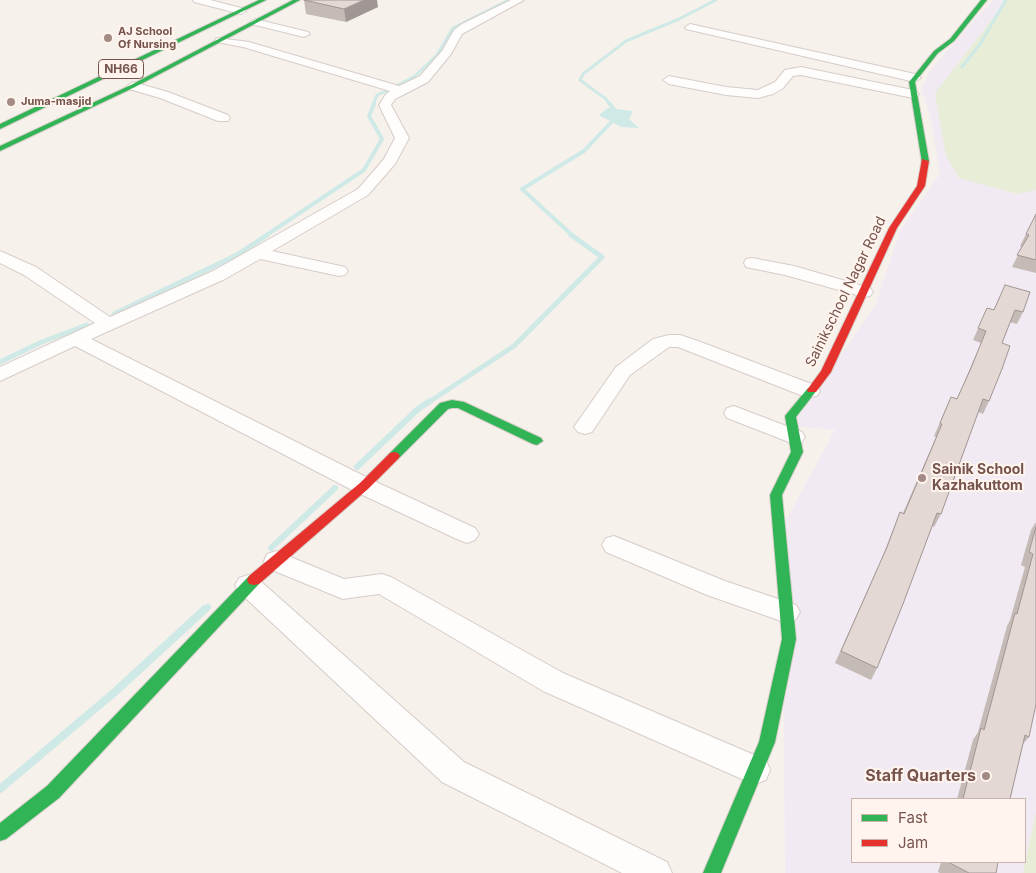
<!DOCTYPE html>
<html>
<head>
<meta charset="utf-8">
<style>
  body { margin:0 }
  #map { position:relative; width:1036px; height:873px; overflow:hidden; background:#f7f1ec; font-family:Inter,sans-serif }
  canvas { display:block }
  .legend { position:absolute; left:851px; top:798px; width:175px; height:65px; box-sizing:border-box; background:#fff5ee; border:1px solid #c8b4ad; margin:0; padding:6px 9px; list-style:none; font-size:15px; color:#76534c }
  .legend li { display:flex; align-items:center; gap:10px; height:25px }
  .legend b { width:25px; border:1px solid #c8b4ad }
</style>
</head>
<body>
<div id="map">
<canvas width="1036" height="873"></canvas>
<ul class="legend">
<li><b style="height:6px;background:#30b455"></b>Fast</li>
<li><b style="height:6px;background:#e5322d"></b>Jam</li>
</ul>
</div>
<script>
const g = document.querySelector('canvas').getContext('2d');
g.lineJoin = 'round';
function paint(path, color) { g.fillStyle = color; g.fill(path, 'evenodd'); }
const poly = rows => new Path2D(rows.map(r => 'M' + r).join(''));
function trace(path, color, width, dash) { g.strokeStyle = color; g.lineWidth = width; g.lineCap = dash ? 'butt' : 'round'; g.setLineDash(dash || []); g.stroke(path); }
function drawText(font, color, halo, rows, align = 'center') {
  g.font = font + ' Inter,sans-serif'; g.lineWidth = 4; g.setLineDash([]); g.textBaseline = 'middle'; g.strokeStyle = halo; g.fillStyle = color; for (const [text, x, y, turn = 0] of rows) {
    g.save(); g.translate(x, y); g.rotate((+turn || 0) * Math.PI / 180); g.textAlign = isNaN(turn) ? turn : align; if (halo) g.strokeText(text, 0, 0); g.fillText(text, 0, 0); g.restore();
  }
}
paint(poly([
  [993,0,1036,0,1036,873,785,873,782,527,835,430,792,426,875,305,901,229,940,174,930,115,921,90,930,70],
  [852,799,1025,799,1025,862,852,862]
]), '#f2eaf3');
paint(poly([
  [1007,0,1036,0,1036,190,1017,194,959,178,946,156,935,93],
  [1036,812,1036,873,1023,873]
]), '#e8edd7');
paint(poly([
  [608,108,633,111,629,119,639,128,621,127,599,115]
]), '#cee9e6');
trace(poly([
  [962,67,980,44,1006,0],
  [398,85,415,76,437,55,453,28,509,0],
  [373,105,377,95,386,91],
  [610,105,606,99,580,80,583,74,626,41,679,19,716,0]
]), '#cee9e6', 3);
trace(poly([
  [265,236,364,170,382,139,369,116,374,104],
  [573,236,522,189,584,151,618,115,610,104]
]), '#cee9e6', 4);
trace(poly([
  [114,314,237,255,267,235],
  [0,362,42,342,87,325],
  [429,402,514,346,602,257,571,235]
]), '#cee9e6', 5);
trace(poly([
  [357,467,418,409,430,401],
  [271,548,335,488],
  [204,611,208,607]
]), '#cee9e6', 6);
trace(poly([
  [0,789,116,691,205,609]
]), '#cee9e6', 8);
const street = poly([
  [193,0,210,0,245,9,246,11,241,14,194,2,193,0],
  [511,0,524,0,462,34,451,54,428,82,395,99,391,105,409,138,395,164,368,195,272,251,345,267,348,271,345,275,339,276,260,259,225,279,91,339,372,480,475,528,479,534,475,540,467,543,459,540,356,492,75,346,0,381,0,367,95,323,24,275,0,263,0,251,36,267,110,317,213,271,358,189,384,159,395,138,379,105,386,94,390,91,243,47,217,42,215,40,217,38,249,42,399,86,420,76,442,51,454,30,462,24,511,0],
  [255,19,308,32,310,34,304,37,251,24,250,22,255,19],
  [690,24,915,74,921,78,915,82,686,29,685,27,690,24],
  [801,67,913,90,919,94,913,98,801,75,793,76,783,88,773,94,758,98,726,95,669,84,663,80,669,76,726,87,758,90,775,82,785,70,801,67],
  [133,82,168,92,228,115,230,118,228,121,218,121,160,98,129,89,127,86,133,82],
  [752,258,794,266,870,288,873,292,870,296,864,297,785,275,746,267,744,263,746,259,752,258],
  [669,335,680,335,698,341,817,386,820,391,817,396,810,397,803,396,678,347,669,347,630,375,592,432,585,434,578,432,574,427,616,367,653,339,669,335],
  [734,406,802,432,805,437,802,442,794,444,727,418,724,413,727,408,734,406],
  [614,536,725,581,796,605,800,612,796,619,787,623,707,595,606,552,602,545,606,538,614,536],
  [276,551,344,579,382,574,391,577,563,673,766,760,770,770,766,780,755,784,744,780,543,691,379,594,343,599,267,568,264,561,267,554,276,551],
  [248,575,257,578,464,762,667,862,672,873,622,873,442,782,239,592,235,585,239,578,248,575]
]);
const fast = poly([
  [259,0,266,0,0,129,0,124,259,0],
  [293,0,300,0,135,87,0,151,0,146,131,85,293,0],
  [981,0,987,0,954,41,938,53,915,82,929,161,922,163,909,82,934,51,950,39,981,0],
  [812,387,817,390,796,417,803,452,782,495,796,639,775,742,721,873,703,873,759,742,782,639,770,495,791,452,785,416,808,388,812,387],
  [452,400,464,402,541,438,543,441,537,445,533,444,458,408,452,408,448,409,398,459,390,459,388,456,390,453,440,403,452,400],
  [254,575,259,576,261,580,259,584,59,798,6,839,0,841,0,823,47,786,249,576,254,575]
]);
const jam = poly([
  [922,159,929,161,925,186,897,228,831,372,816,392,808,392,807,390,821,371,889,228,917,186,922,159],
  [394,452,398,453,400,456,398,459,368,489,259,584,254,585,249,584,247,580,249,576,360,483,390,453,394,452]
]);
trace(street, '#d6ccc8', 2);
trace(fast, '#d8ceca', 2);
trace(jam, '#d8ceca', 2);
paint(street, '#fefdfc');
paint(fast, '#30b455');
paint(jam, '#e5322d');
paint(poly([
  [304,0,378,7,346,22,306,14],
  [1036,214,1036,273,1012,267,1022,247,1020,246],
  [1005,285,1023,312,1017,324,1010,322,1002,343,989,401,983,414,978,412,941,514,934,527,932,526,877,668,871,680,835,663,882,558,900,512,903,513,936,437,934,436,951,397,957,399,981,343,973,340,987,308,994,310],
  [1036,522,1029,737,1023,744,1010,799,957,799,973,740,978,732,1007,626,1010,620,1025,567,1021,565,1031,530],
  [941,862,998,862,996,873,940,873,938,872]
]), '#c4bab6');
paint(poly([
  [364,0,377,0,378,7,346,22,344,9]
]), '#a09794');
const building = poly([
  [304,0,364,0,344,9,304,0],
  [1036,214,1036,260,1017,255,1029,235,1026,234,1036,214],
  [1005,285,1030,292,1023,312,1015,310,1002,343,1010,346,1002,369,989,401,983,399,941,514,937,513,903,604,877,668,841,651,887,547,900,512,904,514,942,424,940,423,951,397,957,399,971,368,986,331,978,328,987,308,994,310,1005,285],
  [1036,527,1036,704,1029,737,1025,735,1010,799,963,799,981,728,984,730,1015,613,1017,614,1033,554,1029,552,1036,527],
  [948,862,998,862,996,873,969,873,948,862]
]);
paint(building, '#e4d8d4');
trace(building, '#a09794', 1);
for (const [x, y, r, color] of [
  [108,38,5,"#a38a84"],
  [11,102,5,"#a38a84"],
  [922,478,5,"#a38a84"],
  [986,776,5,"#a38a84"]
]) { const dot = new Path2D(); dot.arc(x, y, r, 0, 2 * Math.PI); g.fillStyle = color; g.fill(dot); trace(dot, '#fff5ee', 2); }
drawText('bold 11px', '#76534c', '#fff5ee', [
  ["AJ School",118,32],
  ["Of Nursing",118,45],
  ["Juma-masjid",21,102]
], 'left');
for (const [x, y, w] of [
  [121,69,45]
]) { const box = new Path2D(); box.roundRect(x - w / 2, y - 9.5, w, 19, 4); g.fillStyle = '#fff5ee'; g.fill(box); trace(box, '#76534c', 1); }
drawText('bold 12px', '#76534c', null, [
  ["NH66",121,69]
]);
drawText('14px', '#76534c', '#fff5ee', [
  ["Sainikschool Nagar Road",846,292,-64]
]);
drawText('bold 14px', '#76534c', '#fff5ee', [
  ["Sainik School",932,470],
  ["Kazhakuttom",932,486]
], 'left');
drawText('bold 16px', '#76534c', '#fff5ee', [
  ["Staff Quarters",976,776]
], 'right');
</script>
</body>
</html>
